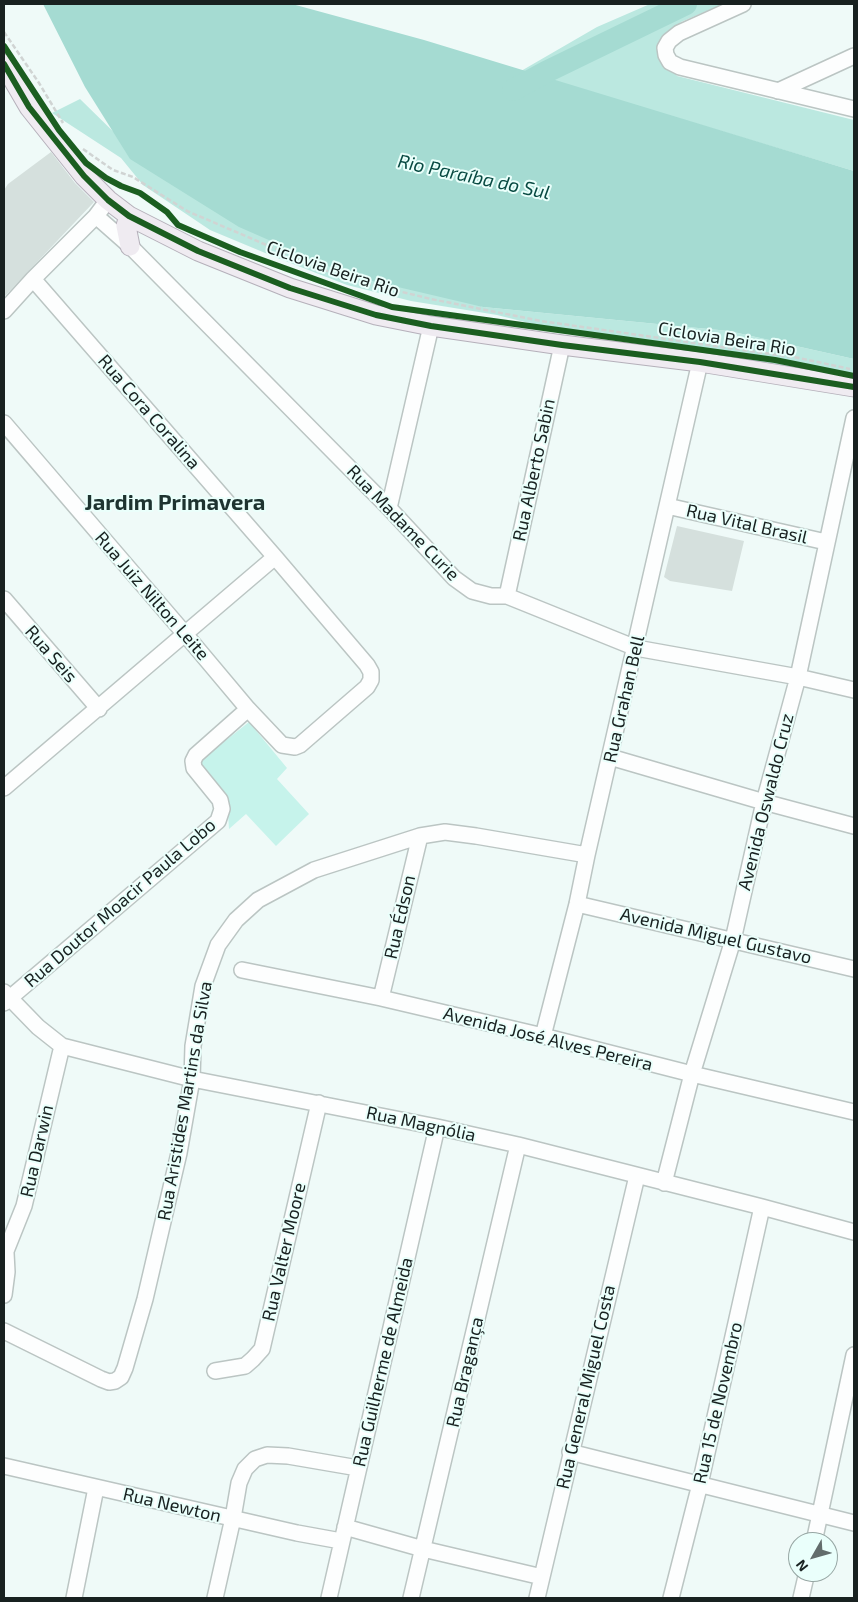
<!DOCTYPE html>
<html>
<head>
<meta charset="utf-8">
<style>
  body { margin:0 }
  #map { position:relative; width:858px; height:1602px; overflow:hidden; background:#effaf8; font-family:"Exo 2",sans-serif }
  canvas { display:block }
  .frame { position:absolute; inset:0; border:5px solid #182120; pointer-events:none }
  .north { position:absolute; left:788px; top:1532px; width:50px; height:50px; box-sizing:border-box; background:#eafffb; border:1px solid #96a6a3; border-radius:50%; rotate:232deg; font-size:14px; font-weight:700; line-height:20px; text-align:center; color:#182120 }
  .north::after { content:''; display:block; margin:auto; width:18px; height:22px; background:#636d6c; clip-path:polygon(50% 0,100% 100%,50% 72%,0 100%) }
</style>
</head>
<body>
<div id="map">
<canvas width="858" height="1602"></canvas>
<div class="frame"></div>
<div class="north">N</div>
</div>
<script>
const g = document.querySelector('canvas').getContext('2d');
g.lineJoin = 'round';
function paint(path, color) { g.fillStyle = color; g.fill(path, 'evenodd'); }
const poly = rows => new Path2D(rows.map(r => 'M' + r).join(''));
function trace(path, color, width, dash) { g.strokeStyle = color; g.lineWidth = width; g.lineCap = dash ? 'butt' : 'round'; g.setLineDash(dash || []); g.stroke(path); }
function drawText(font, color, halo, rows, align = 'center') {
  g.font = font + ' "Exo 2",sans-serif'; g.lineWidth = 4; g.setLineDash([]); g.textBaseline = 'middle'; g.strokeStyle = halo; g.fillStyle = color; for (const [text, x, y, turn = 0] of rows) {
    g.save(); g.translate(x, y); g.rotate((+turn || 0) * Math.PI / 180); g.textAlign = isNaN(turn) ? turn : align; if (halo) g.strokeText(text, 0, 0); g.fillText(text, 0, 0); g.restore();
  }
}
paint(poly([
  [249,722,287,768,277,779,309,814,276,846,246,814,229,829,228,814,203,770,201,760]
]), '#c6f3eb');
paint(poly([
  [650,4,723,4,681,22,659,49,677,76,854,120,854,171,521,71,597,27],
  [80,99,129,147,483,307,729,331,854,359,854,381,549,328,497,315,411,301,347,285,270,255,210,230,143,185,121,158,52,113]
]), '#bbe8e0');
paint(poly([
  [43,4,292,4,424,40,854,171,854,359,729,331,483,307,351,276,239,227,130,159,85,87]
]), '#a5dbd2');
trace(poly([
  [513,90,546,72,686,4]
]), '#a5dbd2', 22);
paint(poly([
  [51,152,75,183,94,202,4,297,4,190,8,184],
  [677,526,744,541,732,591,670,581,664,577]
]), '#d5e0dd');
const minor = poly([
  [743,4,679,33,669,41,665,48,666,55,670,62,680,67,854,109],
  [778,91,854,56],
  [96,216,130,246,389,508,454,578,472,591,491,596,507,596,636,648,798,677,854,690],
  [4,311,33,279,96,216,108,200],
  [4,423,185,634,248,709,282,745,295,747,300,745,367,687,371,680,371,672,367,665,275,557,33,279],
  [667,506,826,542],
  [389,508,431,326],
  [507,596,562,345],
  [4,599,99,709],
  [610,757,764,802,854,826],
  [4,788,275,557],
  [577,904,854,969],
  [242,970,381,998,543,1036,692,1074,854,1112],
  [4,992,38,1027,62,1046,192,1079,437,1127,518,1145,762,1207,854,1232],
  [381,998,420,836],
  [4,1003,218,821,222,809,220,800,194,768,193,761,196,755,248,709],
  [543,1036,577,904,587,855,700,362],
  [664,1183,692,1074,733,940,764,802,798,677,854,418],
  [4,1256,24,1206,62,1046],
  [4,1295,7,1272,6,1253],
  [4,1331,101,1379,109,1382,115,1381,121,1377,125,1368,145,1299,179,1153,192,1079,193,1046,203,986,218,945,236,920,258,900,314,870,420,836,445,832,476,836,587,855],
  [215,1371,245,1366,253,1359,262,1349,319,1103],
  [570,1452,854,1523],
  [4,1466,297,1533,341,1541],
  [345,1527,423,1549,542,1577],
  [814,1542,854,1355],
  [74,1598,96,1488],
  [215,1598,233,1518,239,1483,245,1469,255,1459,267,1455,288,1456,358,1468],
  [329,1598,437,1127],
  [411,1598,518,1145],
  [537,1598,637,1176],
  [671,1598,700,1484,762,1207],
  [801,1598,807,1572]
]);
const major = poly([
  [4,64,29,107,84,176,108,200,129,216,198,251,290,288,376,315,431,326,562,345,700,362,854,387],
  [129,216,126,226,130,246]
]);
trace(minor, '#bbc5c3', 18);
trace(major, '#b5b0ba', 21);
trace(poly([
  [4,32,39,83,63,123],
  [83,149,113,170,133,177,187,211,332,273,361,282,431,299,541,321,799,358,850,369]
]), '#d0d4d3', 2.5, [5, 2.5]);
trace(minor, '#fdfefe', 15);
trace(major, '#efebf1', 19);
trace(poly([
  [4,46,59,130,86,163,106,178,121,186,140,193,167,212,178,225,240,252,392,307,775,360,854,376],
  [4,64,29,107,84,176,108,200,129,216,198,251,290,288,376,315,431,326,562,345,700,362,854,387]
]), '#1b5e20', 6);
drawText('18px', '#182120', '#eafffb', [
  ["Ciclovia Beira Rio",333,269,19],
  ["Ciclovia Beira Rio",727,339,9],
  ["Rua Cora Coralina",149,412,49],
  ["Rua Alberto Sabin",534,470,-78],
  ["Rua Madame Curie",403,523,46],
  ["Rua Vital Brasil",747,524,13],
  ["Rua Juiz Nilton Leite",152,596,49],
  ["Rua Seis",51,654,49],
  ["Rua Grahan Bell",624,699,-77],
  ["Avenida Oswaldo Cruz",766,802,-76],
  ["Rua Doutor Moacir Paula Lobo",120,903,-41],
  ["Rua Édson",400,917,-77],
  ["Avenida Miguel Gustavo",716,936,13],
  ["Avenida José Alves Pereira",548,1039,14],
  ["Rua Aristides Martins da Silva",185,1101,-80],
  ["Rua Magnólia",421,1124,12],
  ["Rua Darwin",37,1151,-77],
  ["Rua Valter Moore",284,1252,-77],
  ["Rua Guilherme de Almeida",383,1362,-77],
  ["Rua Bragança",465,1372,-77],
  ["Rua General Miguel Costa",586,1387,-77],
  ["Rua 15 de Novembro",718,1403,-77],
  ["Rua Newton",172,1505,13]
]);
drawText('italic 19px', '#084a42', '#eafffb', [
  ["Rio Paraíba do Sul",474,177,12]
]);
drawText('bold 22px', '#1e3330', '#eafffb', [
  ["Jardim Primavera",175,503]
]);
</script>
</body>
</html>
